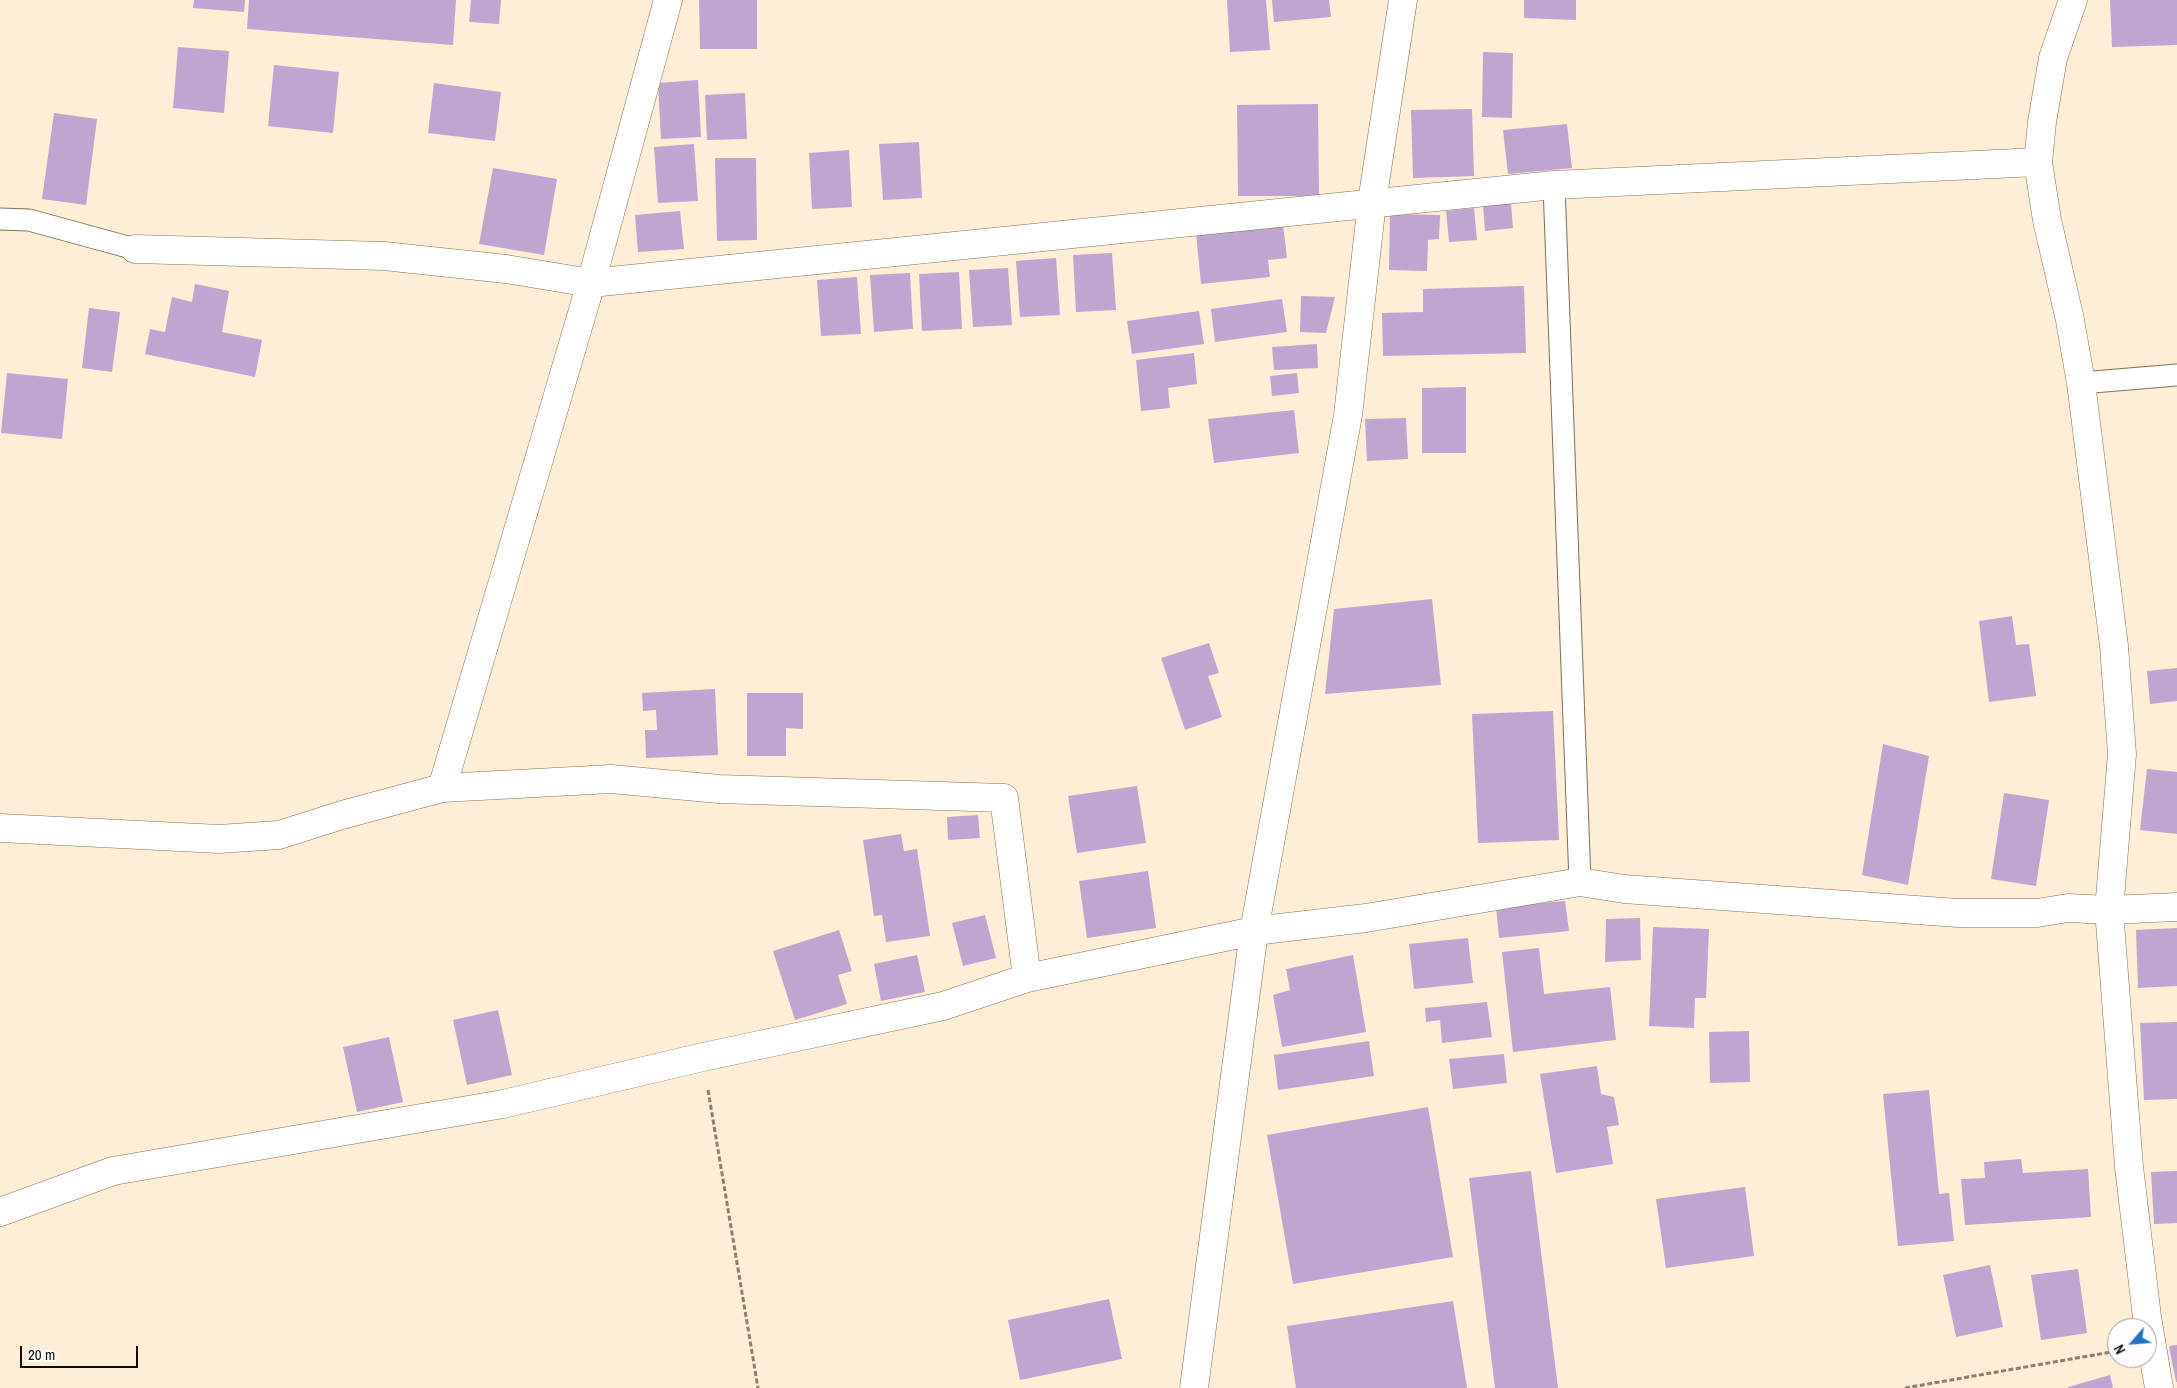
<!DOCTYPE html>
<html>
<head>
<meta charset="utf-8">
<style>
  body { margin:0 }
  #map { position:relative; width:2177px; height:1388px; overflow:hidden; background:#feeed5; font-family:"Archivo Narrow",sans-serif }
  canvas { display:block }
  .north { position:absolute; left:2107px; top:1318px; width:50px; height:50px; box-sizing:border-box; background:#fdfdfd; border:1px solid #9f9c99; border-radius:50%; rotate:243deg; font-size:14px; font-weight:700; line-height:20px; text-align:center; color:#110b03 }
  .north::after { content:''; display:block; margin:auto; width:18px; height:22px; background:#2073c1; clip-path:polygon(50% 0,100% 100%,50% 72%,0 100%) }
  .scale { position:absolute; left:20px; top:1346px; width:118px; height:22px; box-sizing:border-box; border:2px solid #110b03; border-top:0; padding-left:6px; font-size:15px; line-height:18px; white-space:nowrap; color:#110b03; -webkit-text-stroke:4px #fdfdfd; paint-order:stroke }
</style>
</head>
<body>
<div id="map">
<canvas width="2177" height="1388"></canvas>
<div class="north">N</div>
<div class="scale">20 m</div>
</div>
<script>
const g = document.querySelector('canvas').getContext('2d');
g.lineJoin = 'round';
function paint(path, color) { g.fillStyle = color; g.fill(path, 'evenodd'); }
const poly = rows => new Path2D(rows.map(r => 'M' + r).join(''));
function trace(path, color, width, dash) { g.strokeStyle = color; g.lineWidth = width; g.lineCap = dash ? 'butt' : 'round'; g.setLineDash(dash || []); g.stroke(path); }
paint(poly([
  [194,0,245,0,244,12,193,8],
  [249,0,456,0,453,45,247,29],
  [471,0,501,0,499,24,469,22],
  [699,0,757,0,757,49,700,49],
  [1227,0,1266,0,1270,50,1230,52],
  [1272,0,1329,0,1331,17,1274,22],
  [1524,0,1576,0,1576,20,1524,18],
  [2110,0,2177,0,2177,45,2112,47],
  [178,47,229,51,224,113,173,108],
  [1483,52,1513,53,1512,118,1482,117],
  [274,65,339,72,333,133,268,126],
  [698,80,701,137,661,139,658,83],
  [434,83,501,92,495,141,428,133],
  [745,93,747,139,707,140,705,95],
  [1318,104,1319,196,1238,196,1237,105],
  [1472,109,1474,176,1413,178,1411,110],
  [54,113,97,119,86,205,42,199],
  [1567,124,1572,168,1508,174,1503,130],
  [919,142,922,198,883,200,879,144],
  [694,144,698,201,658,203,654,147],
  [849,150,852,207,812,209,809,153],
  [715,158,756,158,757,240,717,241],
  [493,168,557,179,544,255,479,244],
  [1511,203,1513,228,1485,231,1483,206],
  [1474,208,1477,240,1449,242,1446,211],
  [680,211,684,249,638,252,635,215],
  [1390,214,1440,215,1439,239,1428,240,1427,271,1389,270],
  [1283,224,1287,258,1268,260,1270,277,1201,284,1196,233],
  [1112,253,1116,310,1076,312,1073,255],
  [1056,258,1060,315,1020,317,1016,261],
  [1008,268,1012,325,973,327,969,270],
  [959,272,962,329,922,331,919,274],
  [910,273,913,329,874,332,870,275],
  [857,277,861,334,821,336,817,280],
  [195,284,229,291,222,332,262,340,255,377,145,354,150,329,165,332,172,297,192,302],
  [1524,286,1526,353,1383,356,1382,313,1423,312,1423,289],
  [1301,296,1335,297,1326,333,1300,332],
  [1282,299,1287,332,1215,342,1211,309],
  [89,308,120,312,112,372,82,368],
  [1199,311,1204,344,1132,354,1127,321],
  [1317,344,1318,368,1274,370,1272,347],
  [1194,353,1197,384,1168,388,1170,408,1141,411,1136,360],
  [7,373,68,379,62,439,1,433],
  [1297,373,1299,393,1272,396,1270,376],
  [1466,387,1466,453,1422,453,1422,388],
  [1294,410,1299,453,1214,463,1208,419],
  [1406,418,1408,459,1367,461,1365,419],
  [1432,599,1441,685,1325,694,1334,609],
  [2012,616,2016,645,2029,644,2036,696,1989,702,1979,621],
  [1209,643,1219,673,1208,676,1222,717,1185,730,1161,658],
  [2177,668,2177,701,2150,704,2147,671],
  [715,689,718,755,646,758,645,730,657,730,656,710,643,711,642,693],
  [747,693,803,693,803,729,786,728,786,756,747,756],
  [1553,711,1559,840,1478,843,1472,714],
  [1883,744,1929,756,1908,885,1862,875],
  [2147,769,2177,772,2177,834,2140,830],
  [1137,786,1146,843,1077,853,1068,796],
  [2004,793,2049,800,2036,886,1991,879],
  [978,815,980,838,948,840,947,817],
  [901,834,904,851,917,849,930,936,886,942,882,915,874,916,863,840],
  [1148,871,1156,928,1087,938,1079,881],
  [1565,901,1569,931,1499,938,1496,907],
  [985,915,996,958,963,966,952,923],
  [1640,918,1641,960,1605,962,1606,919],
  [1653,927,1709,929,1706,998,1695,998,1694,1028,1649,1026],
  [2177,928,2177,986,2138,988,2136,930],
  [839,930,852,971,838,975,847,1004,795,1020,773,951],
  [1468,938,1473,983,1414,989,1409,944],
  [1539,948,1544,994,1610,987,1616,1040,1513,1052,1502,952],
  [917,955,925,992,881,1001,874,964],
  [1353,955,1366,1032,1282,1047,1273,995,1290,990,1286,969],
  [1487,1002,1492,1037,1442,1043,1440,1020,1426,1022,1425,1008],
  [498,1010,512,1075,467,1085,453,1020],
  [2177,1022,2177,1099,2144,1100,2140,1023],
  [1749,1031,1750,1082,1710,1083,1709,1032],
  [389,1037,403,1102,357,1112,343,1047],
  [1369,1041,1374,1076,1278,1090,1274,1055],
  [1504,1054,1507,1083,1453,1089,1449,1059],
  [1597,1066,1601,1094,1614,1097,1619,1125,1607,1127,1613,1164,1556,1173,1540,1074],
  [1929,1090,1939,1194,1949,1193,1954,1241,1898,1246,1883,1094],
  [1428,1107,1453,1257,1293,1284,1267,1135],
  [2021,1159,2023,1173,2088,1169,2091,1217,1965,1225,1961,1179,1985,1178,1984,1162],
  [1531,1171,1558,1388,1495,1388,1469,1178],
  [2177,1171,2177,1223,2154,1224,2151,1172],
  [1745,1187,1754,1256,1666,1268,1656,1199],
  [1990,1265,2003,1327,1956,1337,1943,1275],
  [2078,1269,2087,1333,2041,1340,2031,1275],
  [1109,1299,1122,1359,1020,1380,1008,1320],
  [1453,1301,1467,1388,1296,1388,1287,1326],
  [2177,1345,2177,1382,2176,1382,2169,1346],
  [2110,1375,2113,1388,2068,1388,2068,1387]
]), '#bfa5d1');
const service = poly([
  [1554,185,1580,882],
  [0,219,29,220,135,249],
  [2081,383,2177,375]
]);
const minor = poly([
  [135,249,384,256,506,269,591,283,1554,185,2038,162],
  [442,788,591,283,668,0],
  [0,828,219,839,279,835,342,815,442,788,611,779,719,789,1004,798,1027,978],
  [0,1212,113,1171,503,1104,703,1057,943,1006,1027,978,1254,931,1366,918,1580,882,1624,889,1958,913,2037,913,2068,908,2109,910,2122,754,2114,646,2081,383,2070,320,2047,220,2038,162,2042,122,2053,58,2073,0],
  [1194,1388,1254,931,1348,415,1372,202,1403,0],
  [2159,1388,2147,1317,2129,1167,2109,910,2177,907]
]);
trace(service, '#7f6d52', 23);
trace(minor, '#7f6d52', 29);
trace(poly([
  [708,1090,758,1388],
  [1905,1388,2117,1351]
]), '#8a7f6e', 3, [5, 2.5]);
trace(service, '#fff', 21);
trace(minor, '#fff', 28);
</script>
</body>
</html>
